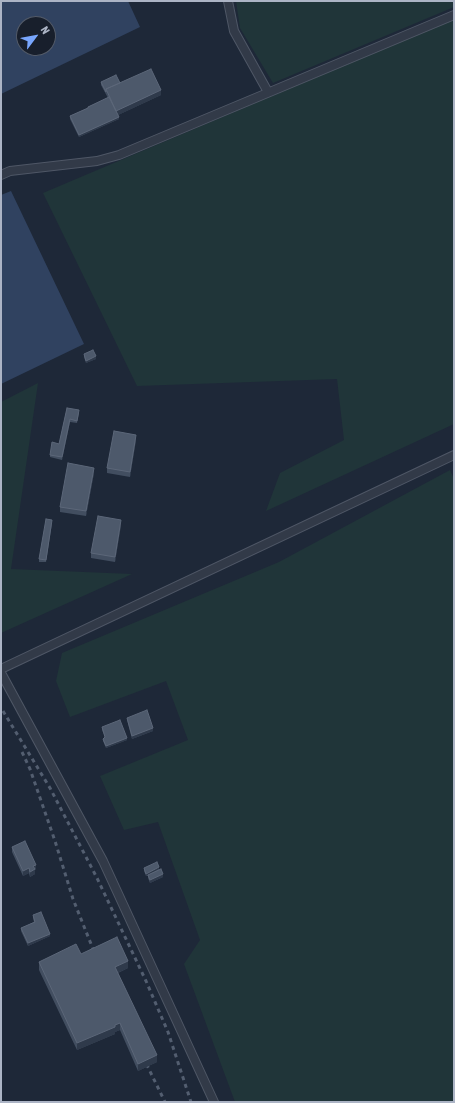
<!DOCTYPE html>
<html>
<head>
<meta charset="utf-8">
<style>
  body { margin:0 }
  #map { position:relative; width:455px; height:1103px; overflow:hidden; background:#1e2838; font-family:"Asap Condensed",sans-serif }
  canvas { display:block }
  .frame { position:absolute; inset:0; border:2px solid #acb4c5; pointer-events:none }
  .north { position:absolute; left:16px; top:16px; width:40px; height:40px; box-sizing:border-box; background:#181f2c; border:1px solid #535b69; border-radius:50%; rotate:58deg; font-size:11px; font-weight:700; line-height:16px; text-align:center; color:#acb4c5 }
  .north::after { content:''; display:block; margin:auto; width:14px; height:18px; background:#78a6fe; clip-path:polygon(50% 0,100% 100%,50% 72%,0 100%) }
</style>
</head>
<body>
<div id="map">
<canvas width="455" height="1103"></canvas>
<div class="frame"></div>
<div class="north">N</div>
</div>
<script>
const g = document.querySelector('canvas').getContext('2d');
g.lineJoin = 'round';
function paint(path, color) { g.fillStyle = color; g.fill(path, 'evenodd'); }
const poly = rows => new Path2D(rows.map(r => 'M' + r).join(''));
function trace(path, color, width, dash) { g.strokeStyle = color; g.lineWidth = width; g.lineCap = dash ? 'butt' : 'round'; g.setLineDash(dash || []); g.stroke(path); }
paint(poly([
  [236,1,454,1,454,7,273,83,240,28],
  [454,19,454,424,266,511,280,473,344,440,337,379,137,386,43,193],
  [38,383,11,569,132,574,1,633,1,402],
  [450,470,454,479,454,1102,235,1102,184,964,200,940,158,822,124,830,100,776,188,740,166,681,70,717,56,681,62,653,279,562]
]), '#203539');
paint(poly([
  [1,1,128,1,140,27,1,94],
  [24,24,48,24,48,48,24,48],
  [11,191,84,344,1,384,1,195]
]), '#304260');
const service = poly([
  [228,1,234,31,268,92],
  [1,175,10,171,97,161,119,155,454,15],
  [1,669,454,455],
  [1,673,103,861,214,1102]
]);
trace(service, '#4f5766', 10);
trace(service, '#323a48', 8);
trace(poly([
  [3,711,50,788,97,878,146,981,168,1032,191,1102],
  [22,752,30,769,55,841,73,899,97,959],
  [143,1057,165,1102]
]), '#535e70', 3, [4, 4]);
paint(poly([
  [101,82,120,83,161,95,118,115,119,119,79,137,70,119,70,116,88,108,88,107,108,98,101,85],
  [84,354,96,359,86,363,84,357],
  [67,408,79,413,77,423,70,422,62,460,50,457,50,455,59,444],
  [136,440,130,477,107,473,107,468],
  [94,473,86,516,60,512,60,507],
  [52,523,46,562,39,562,39,559],
  [121,525,115,562,91,558,91,553],
  [127,718,153,731,132,739,127,720],
  [102,727,127,740,106,748,103,741,103,739,105,737,102,730],
  [12,847,36,870,35,870,35,874,30,877,29,873,23,876,12,852],
  [144,868,159,869,163,877,150,883,148,878,148,876,146,876,144,871],
  [33,915,50,936,28,946,21,931,21,928,34,922,33,918],
  [81,954,128,968,118,973,157,1062,138,1071,120,1030,115,1032,115,1034,77,1050,39,970,39,962]
]), '#424e60');
paint(poly([
  [161,90,161,95,116,116,116,111],
  [119,117,119,119,79,137,79,135],
  [96,356,96,359,86,363,86,361],
  [70,419,70,422,62,460,62,457],
  [136,435,136,440,130,477,130,472],
  [94,468,94,473,86,516,86,511],
  [52,520,52,523,46,562,46,560],
  [121,520,121,525,115,562,115,557],
  [153,728,153,731,132,739,132,736],
  [127,738,127,740,106,748,106,746],
  [36,865,36,870,35,870,35,874,30,877,30,872,33,866],
  [159,867,159,869,146,876,146,874],
  [29,868,29,873,23,876,23,871],
  [163,874,163,877,150,883,150,880],
  [50,934,50,936,28,946,28,943],
  [128,961,128,968,115,974,115,967],
  [120,1023,120,1030,115,1032,115,1034,77,1050,77,1043],
  [157,1055,157,1062,138,1071,138,1064]
]), '#2f3a4b');
const building = poly([
  [151,69,161,90,116,111,106,89,151,69],
  [116,75,120,83,106,89,106,92,101,82,116,75],
  [109,97,119,117,79,135,70,116,88,108,88,107,109,97],
  [93,350,96,356,86,361,84,354,93,350],
  [67,408,79,410,77,421,70,419,62,457,50,455,52,442,59,444,67,408],
  [114,431,136,435,130,472,107,468,114,431],
  [68,463,94,468,86,511,60,507,68,463],
  [98,516,121,520,115,557,91,553,98,516],
  [46,519,52,520,46,560,39,559,46,519],
  [147,710,153,728,132,736,127,718,147,710],
  [120,720,127,738,106,746,103,739,105,737,102,727,120,720],
  [25,841,36,865,33,866,35,869,30,872,29,868,23,871,12,847,25,841],
  [157,862,159,867,146,874,144,868,157,862],
  [161,869,163,874,150,880,148,875,161,869],
  [41,912,50,934,28,943,21,928,35,922,33,915,41,912],
  [117,937,128,961,115,967,157,1055,138,1064,120,1023,115,1025,115,1027,77,1043,39,962,76,944,81,954,117,937]
]);
paint(building, '#4d596b');
trace(building, '#5c6779', 1);
</script>
</body>
</html>
